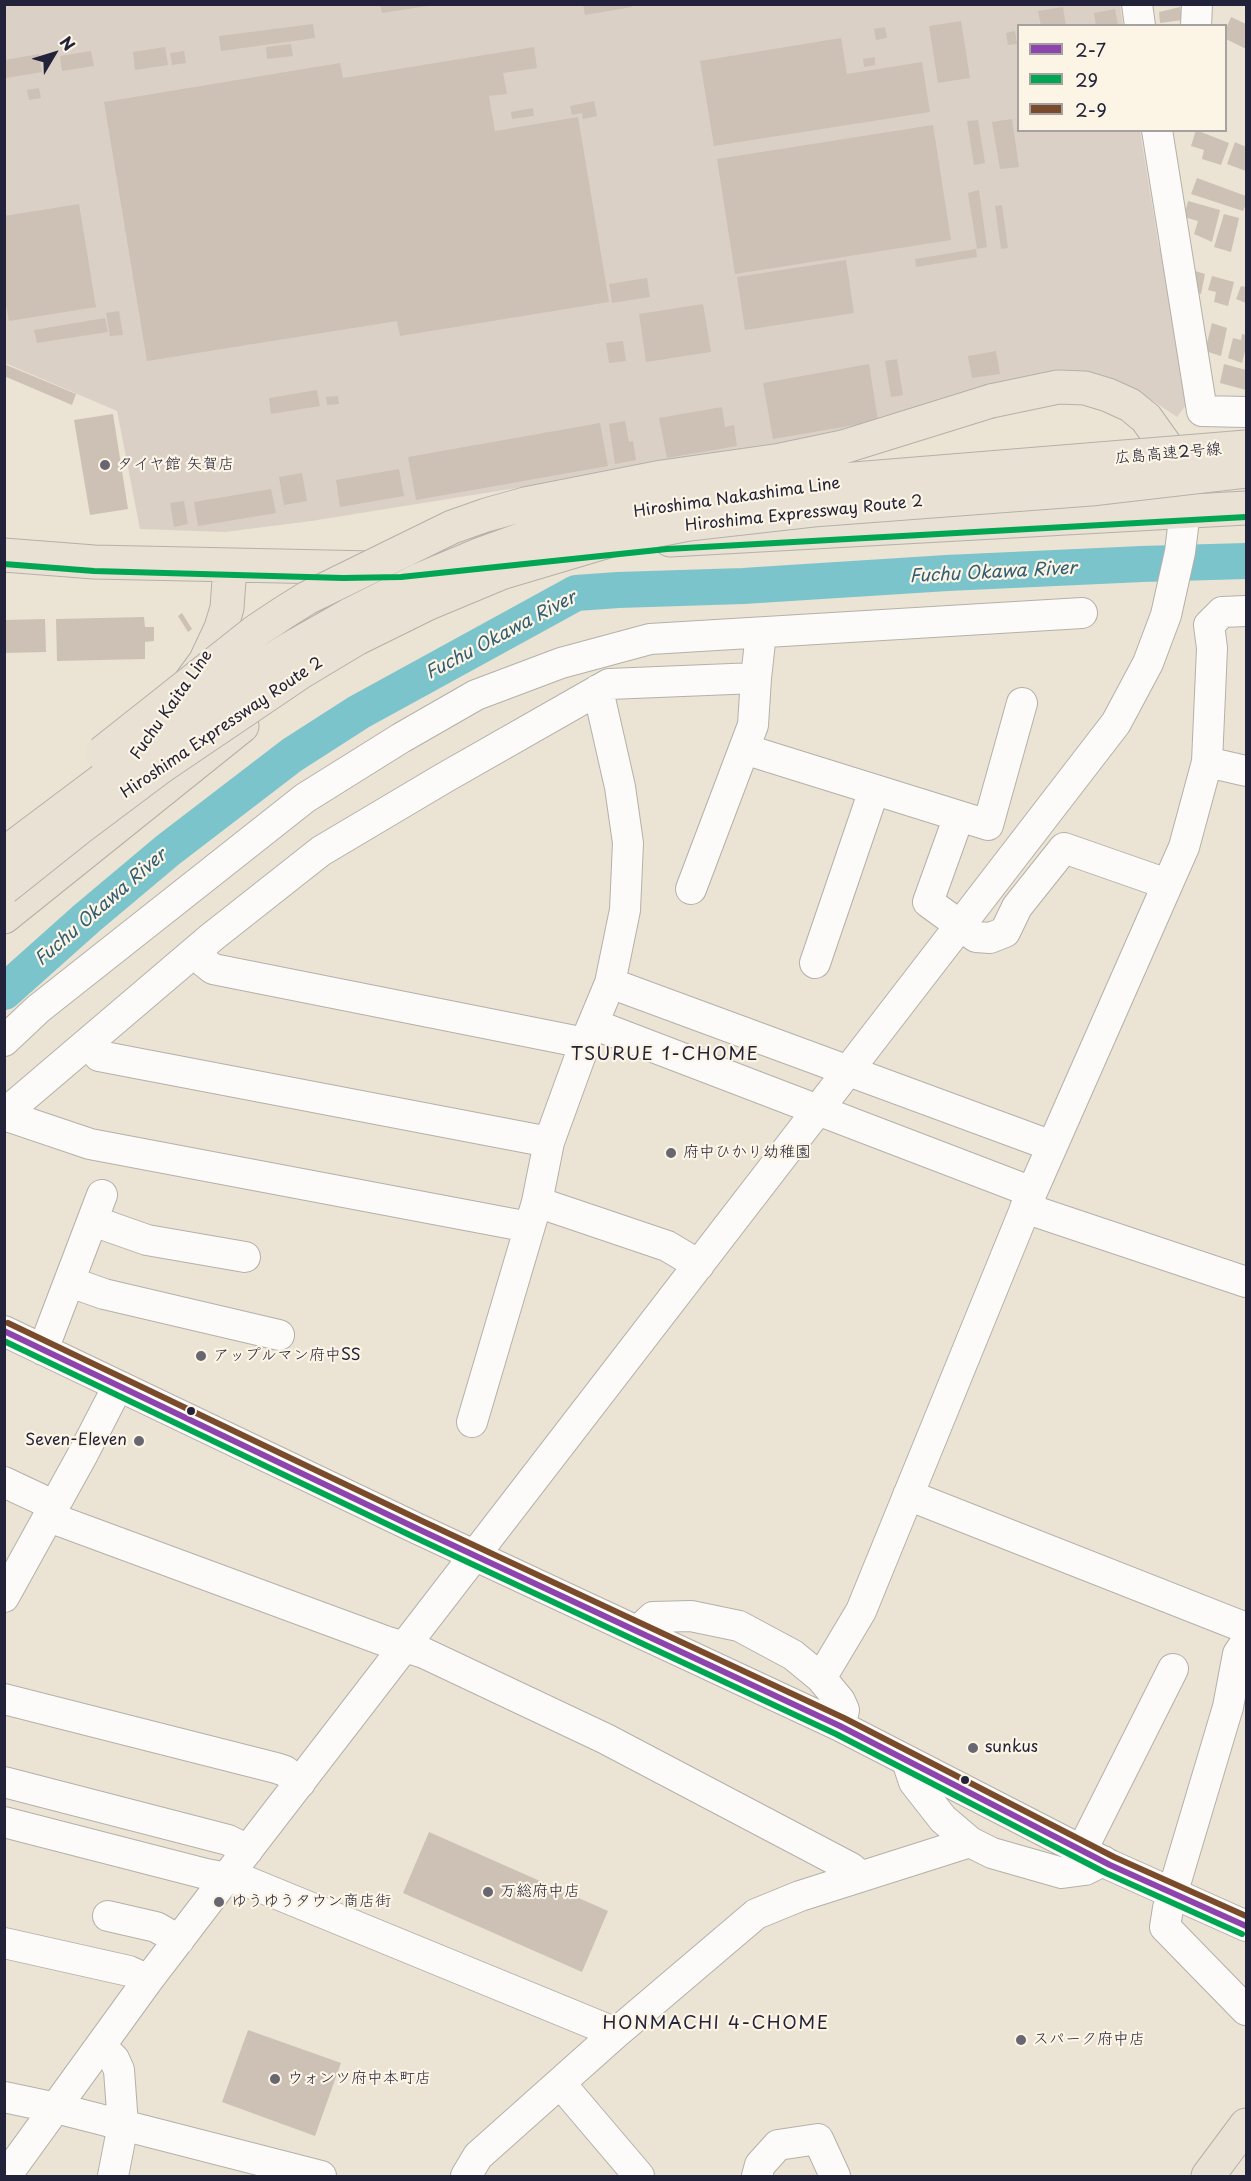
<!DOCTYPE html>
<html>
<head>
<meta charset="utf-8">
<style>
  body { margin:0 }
  #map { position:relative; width:1251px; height:2181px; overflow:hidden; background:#ebe3d4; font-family:"Playpen Sans",sans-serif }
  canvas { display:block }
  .frame { position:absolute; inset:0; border:6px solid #22223b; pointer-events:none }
  .legend { position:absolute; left:1017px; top:24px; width:210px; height:108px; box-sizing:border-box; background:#fcf5e5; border:2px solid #a5a1a1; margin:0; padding:8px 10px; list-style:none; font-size:18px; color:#22223b }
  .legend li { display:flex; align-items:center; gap:12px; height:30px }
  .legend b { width:30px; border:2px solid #a5a1a1 }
  .north { position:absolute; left:24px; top:24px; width:60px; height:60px; -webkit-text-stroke:4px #fcf5e5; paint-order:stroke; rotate:52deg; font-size:16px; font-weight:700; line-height:24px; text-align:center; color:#22223b }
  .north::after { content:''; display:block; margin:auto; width:21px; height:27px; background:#22223b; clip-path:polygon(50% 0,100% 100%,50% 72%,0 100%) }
</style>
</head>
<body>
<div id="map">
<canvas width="1251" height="2181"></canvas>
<div class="frame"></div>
<ul class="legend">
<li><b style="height:8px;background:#8e44ad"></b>2-7</li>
<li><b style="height:8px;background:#00a651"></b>29</li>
<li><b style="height:8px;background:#7a4b2a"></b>2-9</li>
</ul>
<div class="north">N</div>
</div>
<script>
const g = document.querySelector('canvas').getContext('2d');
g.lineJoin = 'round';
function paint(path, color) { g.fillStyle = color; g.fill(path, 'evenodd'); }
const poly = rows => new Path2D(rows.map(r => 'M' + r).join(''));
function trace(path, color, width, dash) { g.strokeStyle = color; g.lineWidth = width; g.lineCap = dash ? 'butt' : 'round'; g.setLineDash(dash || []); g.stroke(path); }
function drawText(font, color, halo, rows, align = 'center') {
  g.font = font + ' "Playpen Sans","Klee One",sans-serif'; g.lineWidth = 4.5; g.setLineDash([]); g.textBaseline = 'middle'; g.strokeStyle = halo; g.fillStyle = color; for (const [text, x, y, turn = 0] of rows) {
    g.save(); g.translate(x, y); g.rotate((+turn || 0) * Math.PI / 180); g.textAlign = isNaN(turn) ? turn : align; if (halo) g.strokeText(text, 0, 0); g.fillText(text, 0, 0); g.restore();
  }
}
paint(poly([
  [4,5,1120,5,1123,25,1018,26,1018,130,1140,131,1159,247,1172,262,1192,397,1177,417,1134,388,1090,373,916,414,753,450,311,521,225,532,140,529,117,411,5,363]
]), '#dbd0c6');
trace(poly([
  [4,992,87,918,168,850,292,755,359,712,576,593,618,590,743,586,947,573,1142,564,1246,561]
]), '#7bc4cc', 36);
paint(poly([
  [380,4,428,4,428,6,382,13],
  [583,4,631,4,632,7,585,15],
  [1063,7,1066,26,1041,26,1038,11],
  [1180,7,1183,20,1160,23,1159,12],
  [1115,9,1118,26,1096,26,1094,13],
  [1231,17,1246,24,1246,49,1226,39,1226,29],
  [961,21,970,78,938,83,929,26],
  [313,24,315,38,221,51,219,36],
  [885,27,887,38,876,40,874,29],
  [1015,31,1017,44,1008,45,1006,33],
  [841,38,847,74,922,62,930,112,714,146,700,61],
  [291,44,293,56,267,59,266,47],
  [165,47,168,65,135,70,133,52],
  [534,47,537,68,503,73,507,94,489,96,495,131,578,117,609,302,400,336,397,321,147,361,104,102,340,63,343,78],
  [91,51,94,66,62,71,60,56],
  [184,51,186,63,172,65,170,53],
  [39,54,42,72,6,78,5,60],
  [875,57,875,65,864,67,863,59],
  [39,88,41,98,29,100,27,90],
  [594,101,597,116,583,119,582,113,572,115,570,106],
  [533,108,534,116,512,119,511,112],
  [1012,119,1019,167,1000,169,992,122],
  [978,120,985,163,974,165,967,121],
  [933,125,951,240,735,274,717,159],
  [1196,130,1229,143,1221,165,1202,159,1204,150,1191,146],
  [1235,142,1246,147,1246,171,1227,164],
  [1197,178,1246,196,1246,204,1243,211,1191,194],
  [979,190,987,247,977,249,968,193],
  [1188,201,1220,210,1212,242,1194,234,1198,221,1184,217],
  [79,204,96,307,9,321,4,295,4,216],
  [1002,205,1008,248,1001,249,995,206],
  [1224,214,1239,218,1231,252,1214,247],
  [976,249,977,257,916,267,915,259],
  [846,260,854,313,745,330,737,277],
  [1192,270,1205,274,1201,294,1192,291],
  [1212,276,1234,282,1228,306,1214,302,1216,292,1208,290],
  [647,278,650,297,612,303,609,284],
  [1241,286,1246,287,1246,303,1236,299],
  [703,304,711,352,646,362,639,314],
  [119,311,123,335,110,336,106,313],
  [105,318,108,332,37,343,34,330],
  [1212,323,1227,328,1221,356,1205,351],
  [1242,334,1246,335,1246,347,1242,363,1228,358,1233,338,1241,340],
  [623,341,626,361,609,363,606,343],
  [996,351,1000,374,972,378,968,356],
  [897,359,903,395,891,397,885,361],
  [4,364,76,394,72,405,4,376],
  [869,364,878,421,773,439,763,383],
  [1224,364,1246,370,1246,390,1220,383],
  [317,390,320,406,271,414,269,398],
  [338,396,339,404,327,405,326,397],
  [722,407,725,427,734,425,737,446,667,458,659,418],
  [113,414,128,509,90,515,74,420],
  [625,421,629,442,633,441,636,460,615,464,609,424],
  [600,423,608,466,416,500,408,457],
  [399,469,404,496,340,507,336,480],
  [302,473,307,501,284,505,279,477],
  [271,489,276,513,198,526,194,502],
  [184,501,188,524,174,527,170,503],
  [182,613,192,629,188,632,178,616],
  [144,617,145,627,154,627,154,641,145,642,145,659,57,661,56,619],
  [45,619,46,652,4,653,4,620],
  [429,1832,608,1911,582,1972,403,1893],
  [248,2030,341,2063,315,2136,222,2102]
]), '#cdc1b5');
const minor = poly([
  [1137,4,1140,26],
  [1196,26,1197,4],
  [1157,130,1202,411,1246,412],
  [744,749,988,825,1022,703],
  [1207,762,1246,771],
  [959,816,928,902,976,937,990,938,1005,932,1017,907,1064,848,1167,884],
  [691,889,753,725,756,678],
  [194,954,213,969,585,1043],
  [815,963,874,790],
  [610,983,1052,1146],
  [593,1024,1032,1192],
  [4,1041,38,1009,305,798,401,738,476,695,561,663,650,639,1082,613],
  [88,1043,99,1056,549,1142],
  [4,1114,212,937,321,851,444,778,609,684,756,678,761,633],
  [4,1115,90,1144,529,1227],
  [537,1202,667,1246,699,1265],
  [1025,1208,1246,1282],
  [93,1221,147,1240,245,1257],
  [70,1282,104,1294,279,1335],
  [4,1331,418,1529,840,1726,1110,1865,1246,1926],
  [43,1350,102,1195],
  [472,1422,537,1202,549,1142,585,1043,610,983,625,910,628,843,620,787,598,690],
  [4,1482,55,1506],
  [908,1495,1246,1628],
  [49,1517,385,1641,424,1653,606,1739,851,1868,860,1876],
  [4,1597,83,1454,118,1386],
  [638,1631,653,1617,691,1616,739,1626,793,1655,821,1678,840,1701,844,1710,840,1726],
  [1246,1642,1238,1654,1228,1707,1168,1908,1165,1927,1246,2010],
  [821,1678,861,1611,1032,1192,1184,847,1207,762,1212,648,1209,625,1222,612,1246,611],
  [4,1699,276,1768,285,1771,300,1783],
  [907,1761,914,1782,943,1819,970,1842,992,1853,1062,1873,1085,1870,1103,1861],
  [4,1782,228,1840,248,1850],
  [4,1822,206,1874,248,1882,616,2033],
  [1082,1850,1173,1669],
  [108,1916,156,1927,179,1940],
  [4,1943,129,1971,148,1980],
  [101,2046,114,2059,119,2070,123,2125,113,2176],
  [560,2083,639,2176],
  [4,2097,56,2108,321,2176],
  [6,2176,148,1980,226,1878,1116,723,1148,663,1166,615,1180,552,1185,511,1184,488],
  [466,2176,478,2156,616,2033,756,1914,800,1896,970,1842],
  [757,2176,760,2165,778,2145,818,2139,835,2176]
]);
const major = poly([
  [448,536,546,523],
  [670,540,1246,508],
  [4,555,94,562,374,568],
  [191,681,205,662,221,628,227,608,230,566],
  [1208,2176,1246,2125]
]);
const highway = poly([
  [991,401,1058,387,1085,388,1108,395,1130,405,1146,418,1183,470],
  [4,917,242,726]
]);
trace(minor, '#b5b0a9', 32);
trace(major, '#b5b0a9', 35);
trace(highway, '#b5b0a9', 35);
trace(minor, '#fcfbf9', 30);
trace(major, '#e8e1d4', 33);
trace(highway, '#e8e1d4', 33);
const highwayBridge = poly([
  [102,753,256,631,283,613,307,598,452,527,486,515,525,504,662,477,781,460,843,447,991,401],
  [4,854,149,745,218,695,289,649,349,615,419,580,481,554,542,532,613,511,677,498,744,488,1246,447],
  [4,888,78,829,162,766,301,672,356,639,429,603,501,573,622,537,689,524,813,510,1091,489,1246,471]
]);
trace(highwayBridge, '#b5b0a9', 35, []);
trace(highwayBridge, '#e8e1d4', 33);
trace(poly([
  [4,1331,418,1529,840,1726,1110,1865,1246,1926]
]), '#8e44ad', 6);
trace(poly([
  [4,564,94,571,343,578,401,577,667,549,1246,517],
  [4,1341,414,1537,836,1734,1106,1873,1242,1934]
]), '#00a651', 6);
trace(poly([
  [8,1323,422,1521,844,1718,1114,1857,1246,1916]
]), '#7a4b2a', 6);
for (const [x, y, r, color] of [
  [105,465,6,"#686671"],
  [671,1153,6,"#686671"],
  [201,1356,6,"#686671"],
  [191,1411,5,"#22223b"],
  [139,1441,6,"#686671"],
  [973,1748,6,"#686671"],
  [965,1780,5,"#22223b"],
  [488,1892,6,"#686671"],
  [219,1902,6,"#686671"],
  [1021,2040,6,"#686671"],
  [275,2079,6,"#686671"]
]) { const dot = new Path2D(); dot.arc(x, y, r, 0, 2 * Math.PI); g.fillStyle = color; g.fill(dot); trace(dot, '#fcf5e5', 2); }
drawText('16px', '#22223b', '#fcf5e5', [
  ["広島高速2号線",1168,454,-5],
  ["Hiroshima Nakashima Line",737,498,-8],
  ["Hiroshima Expressway Route 2",804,514,-6],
  ["Fuchu Kaita Line",172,705,-55],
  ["Hiroshima Expressway Route 2",222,728,-34]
]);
drawText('16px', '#22223b', '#fcf5e5', [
  ["タイヤ館 矢賀店",117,465],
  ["府中ひかり幼稚園",683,1153],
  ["アップルマン府中SS",213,1356],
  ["Seven-Eleven",127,1441,"right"],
  ["sunkus",985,1748],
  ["万総府中店",500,1892],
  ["ゆうゆうタウン商店街",231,1902],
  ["スパーク府中店",1033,2040],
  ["ウォンツ府中本町店",287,2079]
], 'left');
drawText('italic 18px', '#325d73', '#fcf5e5', [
  ["Fuchu Okawa River",993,573,-3],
  ["Fuchu Okawa River",501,636,-28],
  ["Fuchu Okawa River",101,908,-41]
]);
g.letterSpacing = '1.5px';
drawText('18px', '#22223b', '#fcf5e5', [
  ["TSURUE 1-CHOME",665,1055],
  ["HONMACHI 4-CHOME",716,2024]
]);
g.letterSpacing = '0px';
</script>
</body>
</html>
